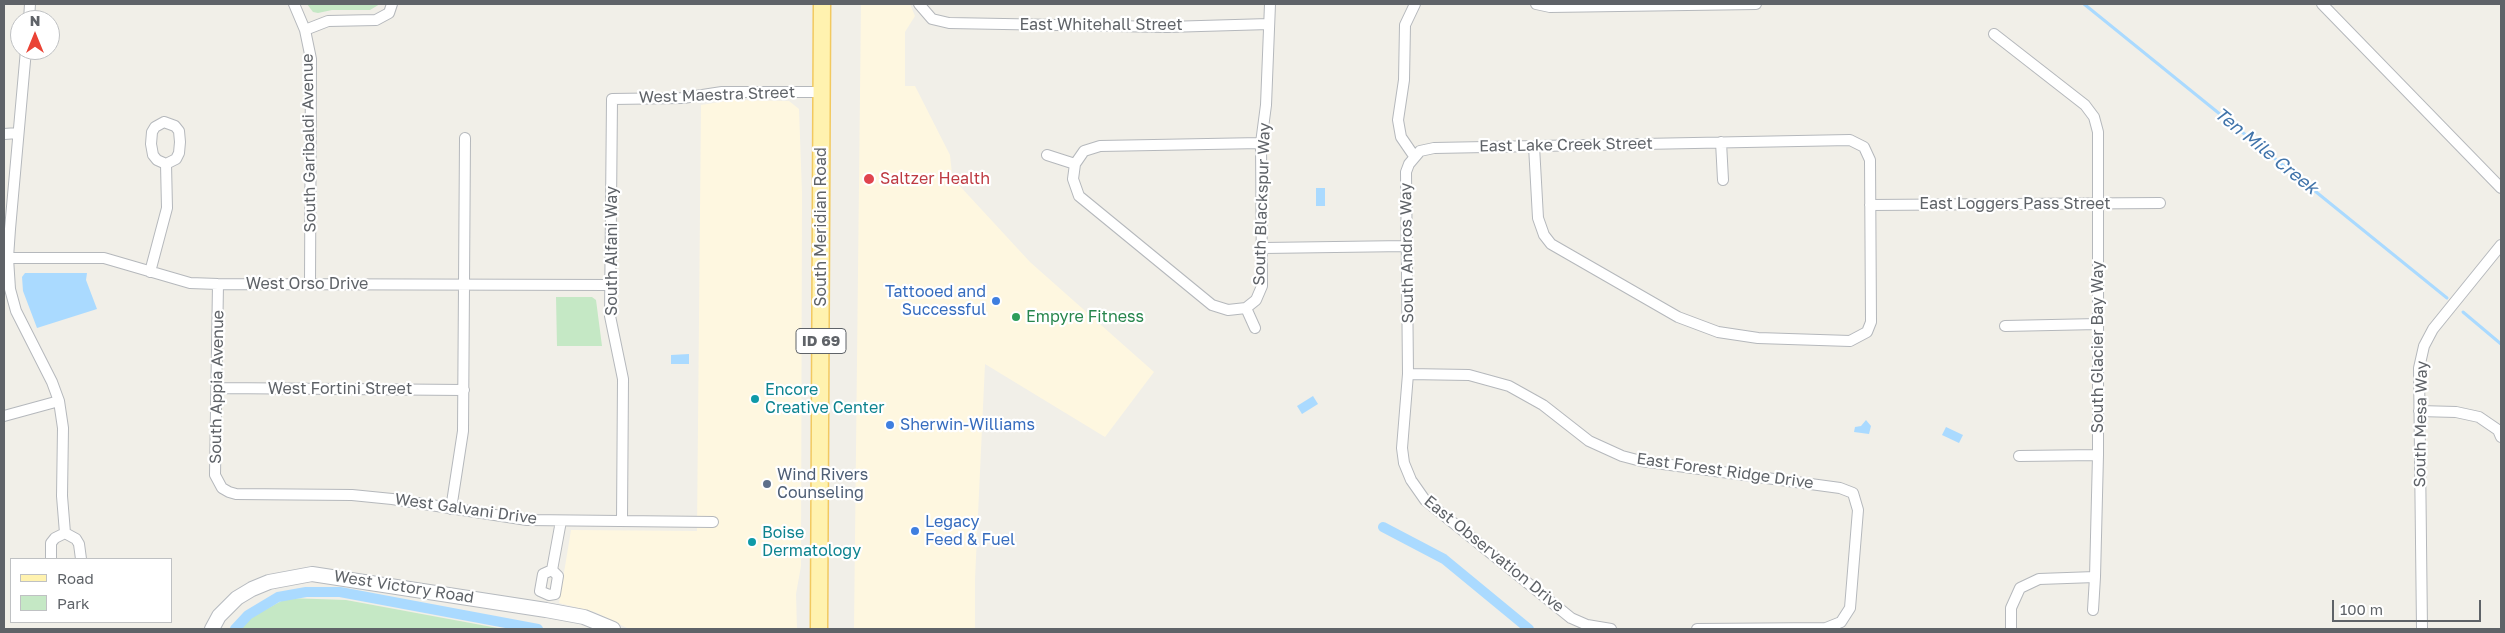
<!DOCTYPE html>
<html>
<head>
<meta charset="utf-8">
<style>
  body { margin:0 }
  #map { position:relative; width:2505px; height:633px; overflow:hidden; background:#f1efe8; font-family:"Golos Text",sans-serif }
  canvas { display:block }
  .frame { position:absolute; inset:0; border:5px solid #5f6368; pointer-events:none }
  .legend { position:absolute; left:10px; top:558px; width:162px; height:65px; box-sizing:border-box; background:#fff; border:1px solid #bfc1c3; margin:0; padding:6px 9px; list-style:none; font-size:15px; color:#5f6368 }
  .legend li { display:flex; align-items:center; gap:10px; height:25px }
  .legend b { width:25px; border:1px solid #bfc1c3 }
  .north { position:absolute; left:10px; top:10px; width:50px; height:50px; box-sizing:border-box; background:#fff; border:1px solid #bfc1c3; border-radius:50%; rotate:0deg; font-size:14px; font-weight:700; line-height:20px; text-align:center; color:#5f6368 }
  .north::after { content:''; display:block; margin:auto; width:18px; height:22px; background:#ea4335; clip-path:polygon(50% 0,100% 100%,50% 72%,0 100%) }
  .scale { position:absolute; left:2332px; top:600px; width:149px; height:22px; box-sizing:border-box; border:2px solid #5f6368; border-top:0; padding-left:6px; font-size:15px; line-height:18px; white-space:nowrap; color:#5f6368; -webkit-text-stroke:4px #fff; paint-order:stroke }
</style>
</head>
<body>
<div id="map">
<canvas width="2505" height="633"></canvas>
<div class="frame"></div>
<ul class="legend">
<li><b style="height:6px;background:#fff2af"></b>Road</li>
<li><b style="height:14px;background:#c5e8c5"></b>Park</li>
</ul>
<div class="north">N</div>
<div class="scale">100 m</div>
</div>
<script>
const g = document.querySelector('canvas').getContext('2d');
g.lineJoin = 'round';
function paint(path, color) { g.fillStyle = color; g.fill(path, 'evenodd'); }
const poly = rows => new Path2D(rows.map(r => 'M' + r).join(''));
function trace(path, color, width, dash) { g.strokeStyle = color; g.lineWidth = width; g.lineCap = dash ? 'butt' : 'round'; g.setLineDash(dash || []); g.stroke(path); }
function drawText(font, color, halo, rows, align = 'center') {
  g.font = font + ' "Golos Text",sans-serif'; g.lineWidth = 4.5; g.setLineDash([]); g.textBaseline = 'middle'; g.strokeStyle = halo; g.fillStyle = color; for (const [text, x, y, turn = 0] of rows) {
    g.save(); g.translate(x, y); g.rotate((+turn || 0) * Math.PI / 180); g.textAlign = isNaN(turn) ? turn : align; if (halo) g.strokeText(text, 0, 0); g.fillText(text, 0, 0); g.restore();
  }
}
paint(poly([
  [861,4,910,4,915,16,905,32,905,86,915,86,950,155,952,174,957,183,1030,262,1154,372,1105,437,985,364,975,579,975,629,854,629],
  [732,100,789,101,799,109,802,193,801,566,796,594,797,629,629,629,595,612,559,603,571,530,697,531,701,105]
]), '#fef7e0');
paint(poly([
  [307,4,380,4,370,10,332,10,318,13,313,12],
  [556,297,592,297,596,300,602,346,557,346],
  [287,598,346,600,503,629,238,629,244,621]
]), '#c5e8c5');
paint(poly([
  [1316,188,1325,188,1325,206,1316,206],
  [25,273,87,273,86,280,97,309,37,328,23,291,22,277],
  [689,354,689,364,671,364,671,355],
  [1313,396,1318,404,1302,414,1297,406],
  [1866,420,1871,426,1869,434,1854,432,1855,427,1861,426],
  [1946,427,1963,435,1959,443,1942,435]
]), '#aadaff');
trace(poly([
  [2084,4,2447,298],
  [2463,312,2501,344]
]), '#aadaff', 3);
trace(poly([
  [1383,527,1444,559,1529,629],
  [235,629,248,615,278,597,306,592,340,592,538,629]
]), '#aadaff', 10);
const minor = poly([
  [294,4,305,30,311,59,310,284],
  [919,4,932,19,949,23,1167,27,1269,24],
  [1536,4,1550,7,1756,4],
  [2322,4,2501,188],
  [29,20,30,4],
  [305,30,328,21,376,20,389,13,392,4],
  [1994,34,2085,105,2094,117,2098,132,2098,455,2095,577,2039,579,2020,588,2011,608,2011,629],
  [26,50,10,229,8,258,10,289,16,311,52,382,59,401,63,428,62,496,65,533],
  [164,122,175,126,179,131,180,142,179,153,176,159,166,164,157,160,153,155,151,144,152,132,155,127,164,122],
  [4,134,18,133],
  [1721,142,1723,180],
  [1534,146,1538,218,1544,235,1551,244,1678,317,1718,332,1758,338,1850,341,1867,332,1871,322,1870,160,1864,147,1850,140,1434,148,1420,151,1409,164,1406,172,1408,374,1402,448,1404,463,1411,480,1425,500,1571,618,1587,625,1611,629],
  [1047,155,1075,164],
  [1414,156,1401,137,1398,120,1404,80,1405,25,1415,4],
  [1870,205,2160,203],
  [1264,248,1406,246],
  [8,258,104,258,190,283,218,284,611,285],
  [150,272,167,208,166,164],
  [218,284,215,475,222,488,229,492,236,494,352,495,392,499,527,520,713,522],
  [1246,308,1228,310,1212,305,1079,196,1073,179,1075,164,1084,151,1100,146,1261,143],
  [1246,308,1256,300,1262,286,1261,143,1266,105,1270,4],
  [1246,308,1255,328],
  [2005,326,2098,324],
  [1408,374,1469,375,1509,386,1543,405,1589,441,1622,456,1641,461,1840,488,1853,493,1858,510,1850,608,1841,622,1826,628,1697,629],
  [217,388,464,390],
  [2419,411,2456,412,2479,417,2498,430,2501,437],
  [4,416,59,401],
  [2019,456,2098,455],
  [451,509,463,431,465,138],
  [622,521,623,379,610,316,612,99,683,98,722,92,822,92],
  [51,559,51,543,55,538,65,533,76,539,79,544,81,559],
  [552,570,558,576,555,594,549,595,540,591,543,574,552,570],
  [552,570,561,521],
  [2093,610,2095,577],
  [2422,629,2419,368,2424,346,2433,329,2501,245]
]);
const secondary = poly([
  [212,629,219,616,237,598,252,589,269,582,312,574,546,610,584,617,613,629]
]);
const primary = poly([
  [819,629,822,4]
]);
trace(minor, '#b5b8bc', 12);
trace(secondary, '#b6babf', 16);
trace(primary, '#f2c960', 19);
trace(minor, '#fff', 10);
trace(secondary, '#fff', 14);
trace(primary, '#fff2af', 16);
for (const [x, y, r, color] of [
  [869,179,6,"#e0444e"],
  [996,301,5,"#3f7fe0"],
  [1016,317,5,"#2e9e5b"],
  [755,399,5,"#0f9aa8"],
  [890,425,5,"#3f7fe0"],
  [767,484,5,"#5c6f8a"],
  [915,531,5,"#3f7fe0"],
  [752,542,5,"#0f9aa8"]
]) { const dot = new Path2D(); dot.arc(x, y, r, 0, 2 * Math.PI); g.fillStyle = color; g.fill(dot); trace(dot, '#fff', 2); }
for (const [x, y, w] of [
  [821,341,50]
]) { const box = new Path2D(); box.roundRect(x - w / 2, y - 12.5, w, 25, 4); g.fillStyle = '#fff'; g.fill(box); trace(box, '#5f6368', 1); }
drawText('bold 15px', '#5f6368', null, [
  ["ID 69",821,341]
]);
drawText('16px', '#5f6368', '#fff', [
  ["East Whitehall Street",1101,25],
  ["West Maestra Street",717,95,-2],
  ["South Garibaldi Avenue",309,143,-91],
  ["East Lake Creek Street",1566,145,-1],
  ["South Blackspur Way",1262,204,-88],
  ["East Loggers Pass Street",2015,204],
  ["South Meridian Road",821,227,-90],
  ["South Alfani Way",612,251,-90],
  ["South Andros Way",1407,253,-91],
  ["West Orso Drive",307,284],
  ["South Glacier Bay Way",2098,347,-90],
  ["South Appia Avenue",217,387,-89],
  ["West Fortini Street",340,389],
  ["South Mesa Way",2421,424,-89],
  ["East Forest Ridge Drive",1725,471,8],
  ["West Galvani Drive",466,509,8],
  ["East Observation Drive",1494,554,39],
  ["West Victory Road",404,587,9]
]);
drawText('16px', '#be3a42', '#fff', [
  ["Saltzer Health",880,179]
], 'left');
drawText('16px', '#366cbe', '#fff', [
  ["Tattooed and",986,292,"right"],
  ["Successful",986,310,"right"],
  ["Sherwin-Williams",900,425],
  ["Legacy",925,522],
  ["Feed & Fuel",925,540]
], 'left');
drawText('16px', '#27864d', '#fff', [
  ["Empyre Fitness",1026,317]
], 'left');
drawText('16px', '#0d838f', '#fff', [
  ["Encore",765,390],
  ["Creative Center",765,408],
  ["Boise",762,533],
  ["Dermatology",762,551]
], 'left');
drawText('16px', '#4e5e75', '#fff', [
  ["Wind Rivers",777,475],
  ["Counseling",777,493]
], 'left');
drawText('italic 18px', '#4174aa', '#fff', [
  ["Ten Mile Creek",2266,151,39]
]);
</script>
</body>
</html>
